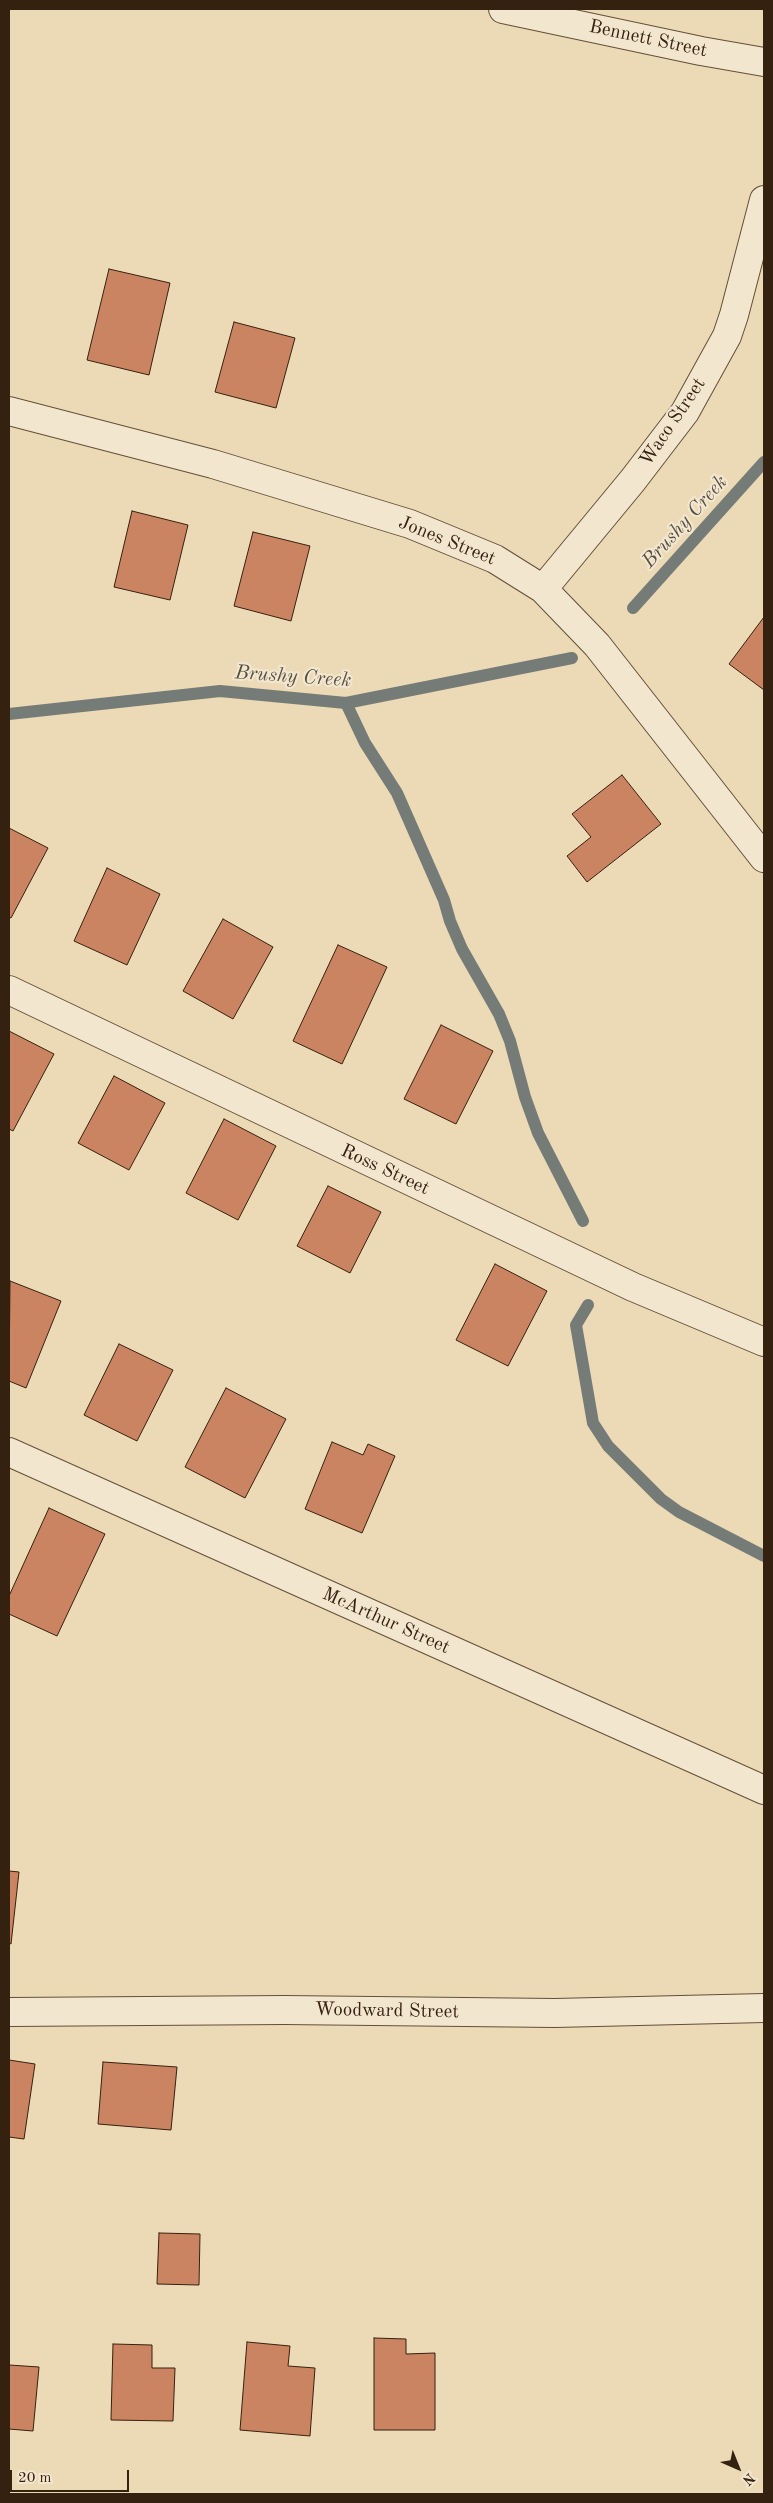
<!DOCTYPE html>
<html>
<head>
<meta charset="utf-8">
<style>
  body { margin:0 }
  #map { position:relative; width:773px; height:2503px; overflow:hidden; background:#ecd9b5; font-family:"Old Standard TT",serif }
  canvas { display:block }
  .frame { position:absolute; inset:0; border:10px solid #35210f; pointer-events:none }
  .north { position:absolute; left:713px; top:2443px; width:50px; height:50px; -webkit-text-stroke:4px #f3e6cf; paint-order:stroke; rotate:136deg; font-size:14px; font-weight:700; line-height:20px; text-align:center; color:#35210f }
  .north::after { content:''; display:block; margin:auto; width:18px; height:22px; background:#35210f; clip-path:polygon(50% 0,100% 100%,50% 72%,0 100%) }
  .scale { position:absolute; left:10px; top:2470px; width:119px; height:22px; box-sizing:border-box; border:2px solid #35210f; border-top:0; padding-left:6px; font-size:15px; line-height:18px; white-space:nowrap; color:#35210f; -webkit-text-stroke:4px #f3e6cf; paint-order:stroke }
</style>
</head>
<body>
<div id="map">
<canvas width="773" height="2503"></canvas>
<div class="frame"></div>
<div class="north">N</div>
<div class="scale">20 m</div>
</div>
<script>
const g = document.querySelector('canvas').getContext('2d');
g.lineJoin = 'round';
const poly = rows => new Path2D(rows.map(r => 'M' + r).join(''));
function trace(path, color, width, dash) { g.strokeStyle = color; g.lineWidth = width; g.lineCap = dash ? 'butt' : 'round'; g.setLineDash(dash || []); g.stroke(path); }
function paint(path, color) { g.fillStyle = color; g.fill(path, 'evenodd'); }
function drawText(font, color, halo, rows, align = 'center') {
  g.font = font + ' "Old Standard TT",serif'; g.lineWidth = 4.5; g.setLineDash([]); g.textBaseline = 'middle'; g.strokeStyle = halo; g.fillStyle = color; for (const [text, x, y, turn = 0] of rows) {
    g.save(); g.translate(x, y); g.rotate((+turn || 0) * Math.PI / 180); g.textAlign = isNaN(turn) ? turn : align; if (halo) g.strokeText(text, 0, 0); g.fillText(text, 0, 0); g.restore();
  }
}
trace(poly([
  [633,608,764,462],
  [346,703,365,743,397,793,444,900,450,921,462,949,499,1014,510,1041,525,1097,538,1133,583,1221],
  [9,714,220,691,346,703,572,658],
  [588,1305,576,1325,593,1423,608,1446,661,1499,679,1512,764,1556]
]), '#757b76', 12);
const building = poly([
  [109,269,170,283,149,375,87,360,109,269],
  [234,322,295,338,276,408,215,392,234,322],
  [132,511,188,525,170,600,114,587,132,511],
  [253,532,310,546,291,621,234,606,253,532],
  [764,617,764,690,729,664,764,617],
  [622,775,661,824,587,882,567,856,591,837,572,814,622,775],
  [9,828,48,848,11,918,9,917,9,828],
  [107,868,160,894,127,965,74,941,107,868],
  [223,919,273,947,233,1019,183,991,223,919],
  [338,945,387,967,342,1064,293,1041,338,945],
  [441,1025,493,1051,456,1124,404,1099,441,1025],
  [9,1031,54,1054,13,1131,9,1129,9,1031],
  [114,1076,165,1103,129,1170,78,1143,114,1076],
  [224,1119,276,1146,238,1220,186,1193,224,1119],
  [328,1186,381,1212,350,1273,297,1246,328,1186],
  [495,1264,547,1291,508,1366,456,1340,495,1264],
  [10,1281,61,1301,26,1388,9,1381,10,1281],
  [119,1344,173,1370,137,1441,84,1415,119,1344],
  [226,1388,286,1419,245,1498,185,1467,226,1388],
  [332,1442,363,1455,368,1444,395,1456,362,1533,305,1509,332,1442],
  [49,1508,105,1534,57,1636,9,1614,9,1596,49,1508],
  [9,1871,19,1872,11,1944,9,1943,9,1871],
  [9,2060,35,2064,24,2139,9,2137,9,2060],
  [103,2062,177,2067,171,2130,98,2124,103,2062],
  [159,2233,200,2234,199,2285,157,2284,159,2233],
  [374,2338,406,2339,406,2354,435,2353,435,2430,374,2430,374,2338],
  [247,2342,290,2346,288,2366,315,2368,310,2436,240,2430,247,2342],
  [113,2344,152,2345,152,2368,175,2368,173,2421,111,2420,113,2344],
  [9,2365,39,2367,33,2431,9,2429,9,2365]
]);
paint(building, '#cb8462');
trace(building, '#35210f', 1);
const minor = poly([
  [503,9,701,51,764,62],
  [9,411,213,464,410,524,495,559,543,589,597,645,764,858],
  [543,589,633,480,685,412,727,336,734,315,764,200],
  [9,990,633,1287,764,1342],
  [9,1452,764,1790],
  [9,2012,284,2010,555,2013,764,2008]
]);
trace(minor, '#634f38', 30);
trace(minor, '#f3e6cf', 28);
drawText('19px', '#35210f', '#f3e6cf', [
  ["Bennett Street",648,39,12],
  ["Waco Street",673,422,-56],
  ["Jones Street",447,541,22],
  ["Ross Street",385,1170,25],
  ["McArthur Street",386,1621,24],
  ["Woodward Street",387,2011,1]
]);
drawText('italic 20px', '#554e42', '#f3e6cf', [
  ["Brushy Creek",685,522,-48],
  ["Brushy Creek",293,677,4]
]);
</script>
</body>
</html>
